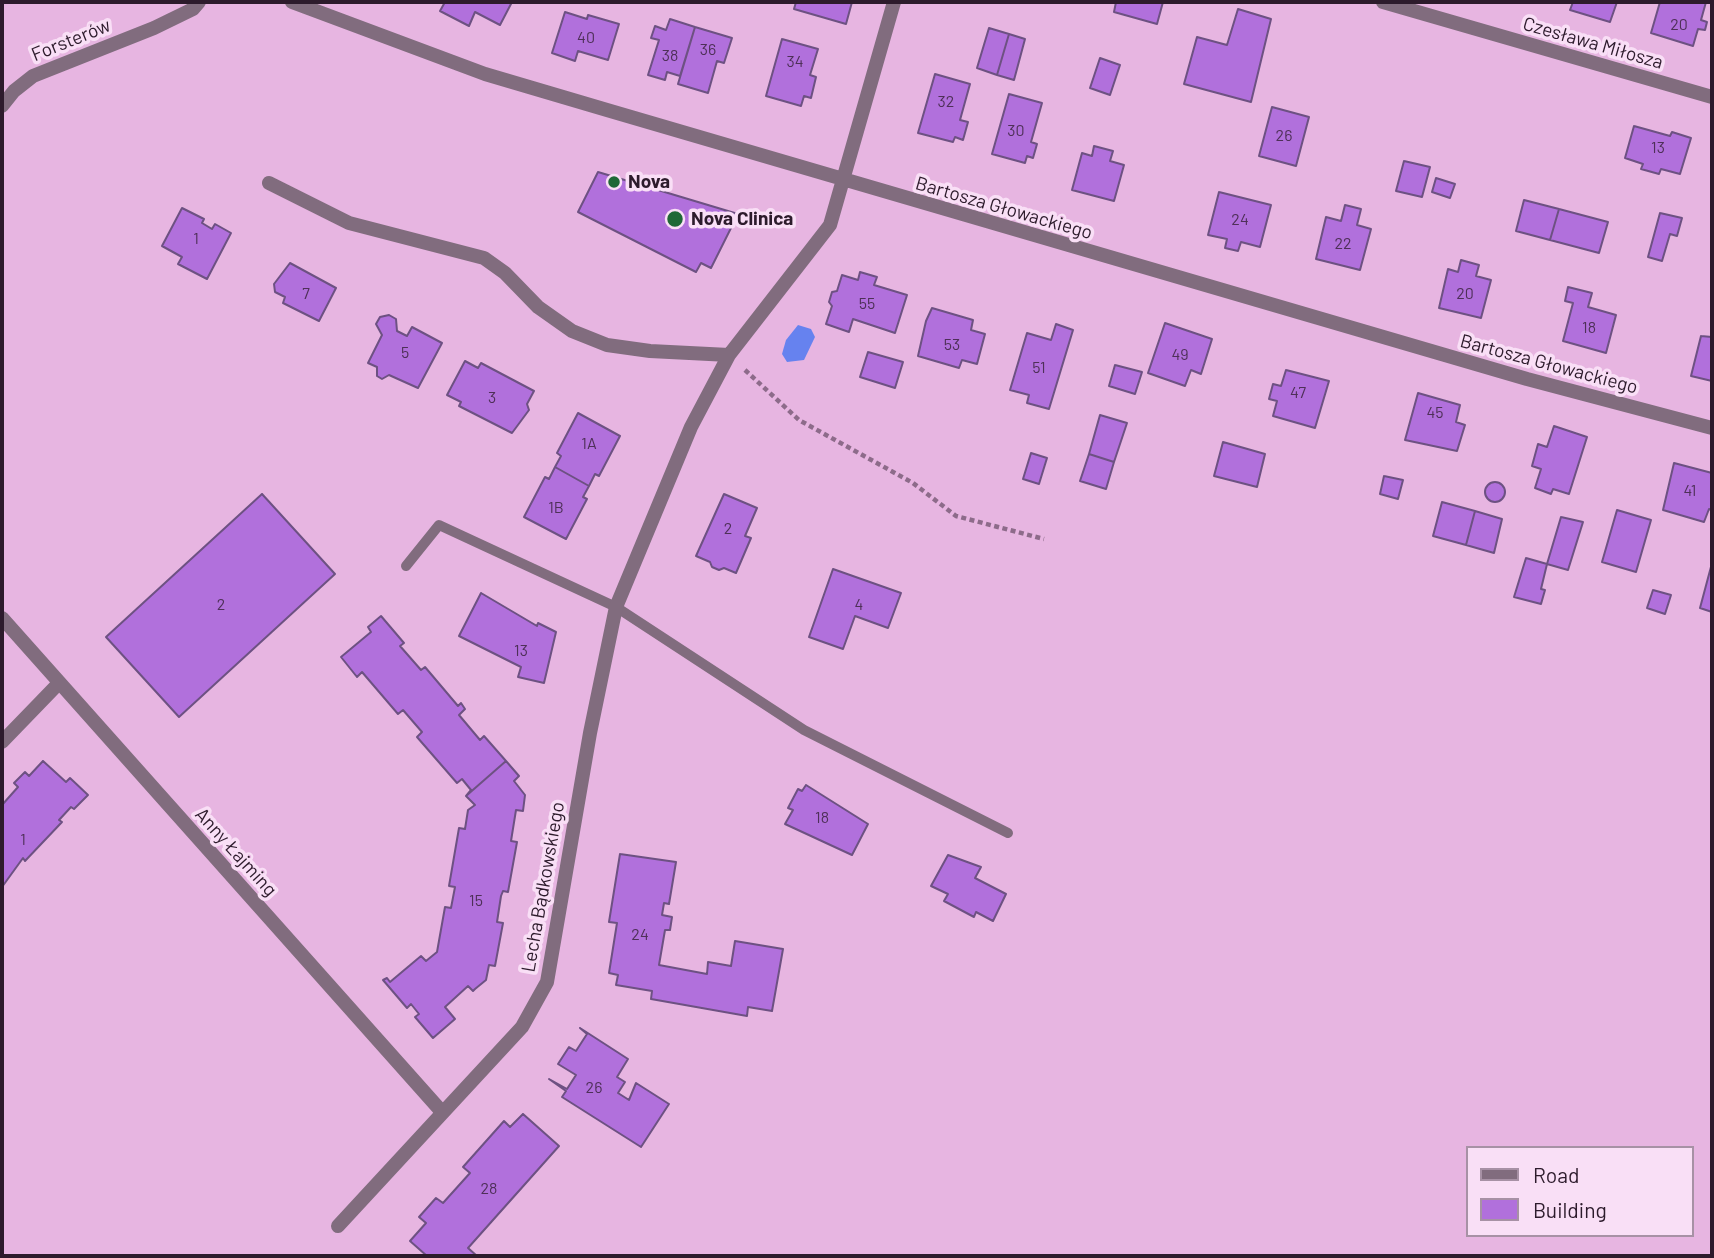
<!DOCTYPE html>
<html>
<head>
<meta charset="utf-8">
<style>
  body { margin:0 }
  #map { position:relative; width:1714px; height:1258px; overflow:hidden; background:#e7b5e1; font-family:Barlow,sans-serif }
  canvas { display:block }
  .frame { position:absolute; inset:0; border:4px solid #2d1b2c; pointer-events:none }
  .legend { position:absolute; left:1466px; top:1146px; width:228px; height:91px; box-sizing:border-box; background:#f9dff6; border:2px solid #a791a5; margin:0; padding:9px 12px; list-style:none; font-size:21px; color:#2d1b2c }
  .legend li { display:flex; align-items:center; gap:14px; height:35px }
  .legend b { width:35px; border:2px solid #a791a5 }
</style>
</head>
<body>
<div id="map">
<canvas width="1714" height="1258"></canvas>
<div class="frame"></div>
<ul class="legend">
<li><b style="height:9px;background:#816c7e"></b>Road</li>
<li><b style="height:19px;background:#b170dc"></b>Building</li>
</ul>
</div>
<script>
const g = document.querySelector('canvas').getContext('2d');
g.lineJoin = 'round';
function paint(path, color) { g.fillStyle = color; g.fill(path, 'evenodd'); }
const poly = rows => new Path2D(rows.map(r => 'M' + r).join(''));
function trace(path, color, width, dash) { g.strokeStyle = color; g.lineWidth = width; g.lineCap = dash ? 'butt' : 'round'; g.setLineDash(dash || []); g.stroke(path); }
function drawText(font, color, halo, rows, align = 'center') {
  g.font = font + ' Barlow,sans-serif'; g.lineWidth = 7; g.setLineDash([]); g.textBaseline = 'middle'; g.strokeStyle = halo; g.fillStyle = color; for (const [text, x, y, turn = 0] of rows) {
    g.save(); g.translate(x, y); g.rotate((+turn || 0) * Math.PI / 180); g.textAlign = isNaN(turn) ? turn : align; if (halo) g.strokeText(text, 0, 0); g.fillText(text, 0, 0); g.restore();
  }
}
paint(poly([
  [798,325,811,329,815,337,804,360,787,362,782,354,786,340]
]), '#6682ef');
const building = poly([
  [445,2,512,2,500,25,475,12,469,26,440,11,445,2],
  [796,2,852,2,846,24,794,9,796,2],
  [1116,2,1163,2,1157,24,1114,12,1116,2],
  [1573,2,1617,2,1610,22,1570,10,1573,2],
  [1660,2,1706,2,1701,20,1707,22,1705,30,1698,29,1693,46,1651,33,1660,2],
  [1238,9,1271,19,1251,102,1184,84,1197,37,1227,45,1238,9],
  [565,12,587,19,588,15,619,24,608,60,578,51,575,61,552,53,565,12],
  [670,19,695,27,680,76,667,72,665,80,648,75,659,40,651,38,655,26,666,30,670,19],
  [695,27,732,38,724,63,717,61,708,93,678,84,695,27],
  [989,28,1009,34,997,75,977,68,989,28],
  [1009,34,1025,39,1014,80,997,75,1009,34],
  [782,39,818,49,810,75,816,77,811,98,804,96,801,106,766,96,782,39],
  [1100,58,1120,65,1110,95,1090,88,1100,58],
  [935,74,970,84,960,120,968,122,963,140,955,137,953,142,918,133,935,74],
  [1009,94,1042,103,1031,142,1037,144,1033,158,1027,156,1025,163,992,154,1009,94],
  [1272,107,1309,117,1296,166,1259,156,1272,107],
  [1634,126,1670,136,1672,132,1691,138,1680,174,1661,169,1659,174,1641,169,1643,164,1625,158,1634,126],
  [1094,146,1113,151,1110,161,1124,165,1114,201,1072,190,1082,153,1092,156,1094,146],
  [1404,161,1430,167,1422,197,1396,191,1404,161],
  [598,172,738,214,711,268,701,263,696,272,578,212,598,172],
  [1436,178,1455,184,1450,198,1432,192,1436,178],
  [1219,192,1271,205,1260,247,1241,242,1238,251,1225,248,1227,239,1208,235,1219,192],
  [1524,200,1559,209,1550,240,1516,231,1524,200],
  [1345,205,1361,209,1357,225,1371,229,1360,270,1316,259,1326,217,1341,221,1345,205],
  [182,208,204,219,202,223,212,229,215,224,231,233,207,279,178,264,182,257,162,246,182,208],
  [1559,209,1608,222,1599,253,1550,240,1559,209],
  [1660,213,1682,218,1677,236,1670,234,1662,261,1648,257,1660,213],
  [1461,260,1479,265,1476,276,1491,280,1481,318,1439,308,1448,269,1458,272,1461,260],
  [290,263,336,288,319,321,283,303,285,297,275,292,274,284,290,263],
  [860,272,877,277,874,285,907,295,895,333,853,319,849,332,826,324,832,306,829,302,832,292,837,291,842,275,858,280,860,272],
  [1568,287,1592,293,1588,307,1616,315,1606,353,1563,341,1573,303,1565,301,1568,287],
  [932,308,973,320,971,330,985,334,977,364,962,360,959,368,918,356,926,321,932,308],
  [389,315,396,319,397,331,407,336,412,327,442,343,418,388,389,375,382,379,377,376,377,367,368,363,382,335,376,324,380,317,389,315],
  [1165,323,1212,339,1201,374,1191,370,1185,386,1148,373,1165,323],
  [1056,324,1073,330,1049,409,1027,403,1029,395,1010,390,1027,333,1051,340,1056,324],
  [1701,336,1712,337,1712,381,1691,376,1701,336],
  [868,352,903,362,895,388,860,377,868,352],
  [465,361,478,368,481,363,534,391,527,404,529,410,512,433,459,406,461,402,447,395,465,361],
  [1115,365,1142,372,1135,394,1109,386,1115,365],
  [1286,370,1329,381,1315,428,1273,416,1277,401,1269,399,1273,384,1281,386,1286,370],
  [1418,393,1460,405,1456,422,1465,425,1457,451,1405,440,1418,393],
  [578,413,620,436,599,476,595,474,589,486,555,467,561,456,557,453,578,413],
  [1100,415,1127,423,1114,462,1089,454,1100,415],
  [1554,426,1587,437,1569,494,1553,489,1551,494,1535,488,1541,469,1532,466,1538,444,1547,447,1554,426],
  [1223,442,1265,454,1257,487,1214,476,1223,442],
  [1031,453,1047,458,1039,484,1023,479,1031,453],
  [1089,454,1114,462,1106,489,1080,481,1089,454],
  [1674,463,1712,473,1712,510,1709,509,1704,522,1663,510,1674,463],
  [555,467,589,486,583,497,587,499,566,539,524,517,545,477,549,479,555,467],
  [1384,476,1403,480,1398,499,1380,494,1384,476],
  '1485 492a10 10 0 1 1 20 0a10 10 0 1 1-20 0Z',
  [262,494,335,574,179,717,106,637,262,494],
  [724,494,757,508,745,536,751,538,736,573,724,568,719,570,712,567,710,562,696,556,724,494],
  [1442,502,1475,511,1466,545,1433,536,1442,502],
  [1617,510,1651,520,1636,572,1602,562,1617,510],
  [1475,511,1502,519,1494,553,1466,545,1475,511],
  [1561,517,1583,522,1568,570,1547,564,1561,517],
  [1526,558,1547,564,1541,589,1545,590,1541,604,1514,597,1526,558],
  [1712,563,1712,612,1700,608,1712,563],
  [833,569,901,593,888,628,855,616,843,649,809,637,833,569],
  [1653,590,1671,595,1665,614,1647,608,1653,590],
  [481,593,537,626,538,623,556,632,544,683,518,677,521,667,459,636,481,593],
  [381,616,404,643,400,646,421,670,425,667,458,706,461,703,465,709,459,715,480,740,484,736,506,761,466,796,471,790,462,779,457,783,417,737,422,732,403,710,398,714,362,672,357,677,341,657,371,632,368,627,381,616],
  [43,761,66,782,70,778,88,795,74,809,71,807,59,820,62,822,25,861,23,858,2,887,2,805,18,787,14,783,25,772,29,776,43,761],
  [506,761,519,776,514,781,525,795,523,811,516,810,511,841,517,842,508,892,503,891,501,896,497,922,503,923,495,966,489,965,486,980,475,989,473,991,468,986,445,1007,455,1019,433,1038,415,1017,419,1014,411,1004,407,1008,383,980,387,978,390,982,421,956,426,961,437,952,445,907,451,908,455,887,449,886,459,828,465,829,468,810,475,805,466,796,506,761],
  [806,785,868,824,852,855,785,824,793,810,788,808,798,789,802,791,806,785],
  [620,854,676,862,669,904,664,903,662,915,672,917,670,930,665,930,659,965,707,974,708,962,731,966,735,941,783,949,772,1011,748,1007,747,1016,651,999,652,991,616,985,618,975,609,973,617,923,609,922,620,854],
  [948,855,981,867,975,878,1006,894,993,921,976,912,974,917,944,901,948,894,931,886,948,855],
  [580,1028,628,1059,617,1077,625,1082,618,1093,629,1100,636,1083,669,1104,641,1147,562,1097,566,1091,549,1079,567,1089,576,1075,558,1064,569,1047,576,1051,587,1034,580,1028],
  [523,1114,559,1146,468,1248,477,1256,427,1256,410,1241,426,1223,419,1217,436,1198,443,1203,470,1173,463,1167,504,1121,510,1127,523,1114]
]);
paint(building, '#b170dc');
trace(building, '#6d5182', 2);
trace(poly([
  [745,370,799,420,913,483,956,516,1044,539]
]), '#8d6b8a', 4.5, [5, 3.5]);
trace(poly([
  [406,566,439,525,616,607,804,730,1008,833]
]), '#816c7e', 10);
trace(poly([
  [292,2,485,74,607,110,1527,379,1712,428],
  [1383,2,1712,97],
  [2,106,14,91,33,76,154,28,193,9,199,2],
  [269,183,349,223,484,258,505,273,538,307,572,331,607,345,650,351,729,355],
  [2,618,442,1112],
  [2,742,59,683],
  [338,1226,522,1027,547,982,590,733,616,607,691,427,729,355,830,225,894,2]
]), '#816c7e', 14);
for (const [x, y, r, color] of [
  [614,182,7,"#1f6836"],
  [675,219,9,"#1f6836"]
]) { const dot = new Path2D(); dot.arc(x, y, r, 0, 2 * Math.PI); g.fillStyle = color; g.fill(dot); trace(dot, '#f9dff6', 2.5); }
drawText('16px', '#4e3058', null, [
  ["20",1679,25],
  ["40",586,38],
  ["36",708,50],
  ["38",670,56],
  ["34",795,62],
  ["32",946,102],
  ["30",1016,131],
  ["26",1284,136],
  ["13",1658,148],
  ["24",1240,220],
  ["1",196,239],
  ["22",1343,244],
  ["7",306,294],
  ["20",1465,294],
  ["55",867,304],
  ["18",1589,328],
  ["53",952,345],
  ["5",405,353],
  ["49",1180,355],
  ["51",1039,368],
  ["47",1298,393],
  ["3",492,398],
  ["45",1435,413],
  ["1A",589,444],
  ["41",1690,491],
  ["1B",556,508],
  ["2",728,529],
  ["2",221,605],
  ["4",859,605],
  ["13",521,651],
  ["18",822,818],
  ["1",23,840],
  ["15",476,901],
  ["24",640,935],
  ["26",594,1088],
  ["28",489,1189]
]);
drawText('19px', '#2d1b2c', '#f9dff6', [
  ["Forsterów",71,40,-22],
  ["Czesława Miłosza",1593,43,16],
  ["Bartosza Głowackiego",1004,208,16],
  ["Bartosza Głowackiego",1549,364,15],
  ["Anny Łajming",236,852,48],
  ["Lecha Bądkowskiego",543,887,-80]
]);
drawText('bold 19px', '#2d1b2c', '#f9dff6', [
  ["Nova",628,182],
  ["Nova Clinica",691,219]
], 'left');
</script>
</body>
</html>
